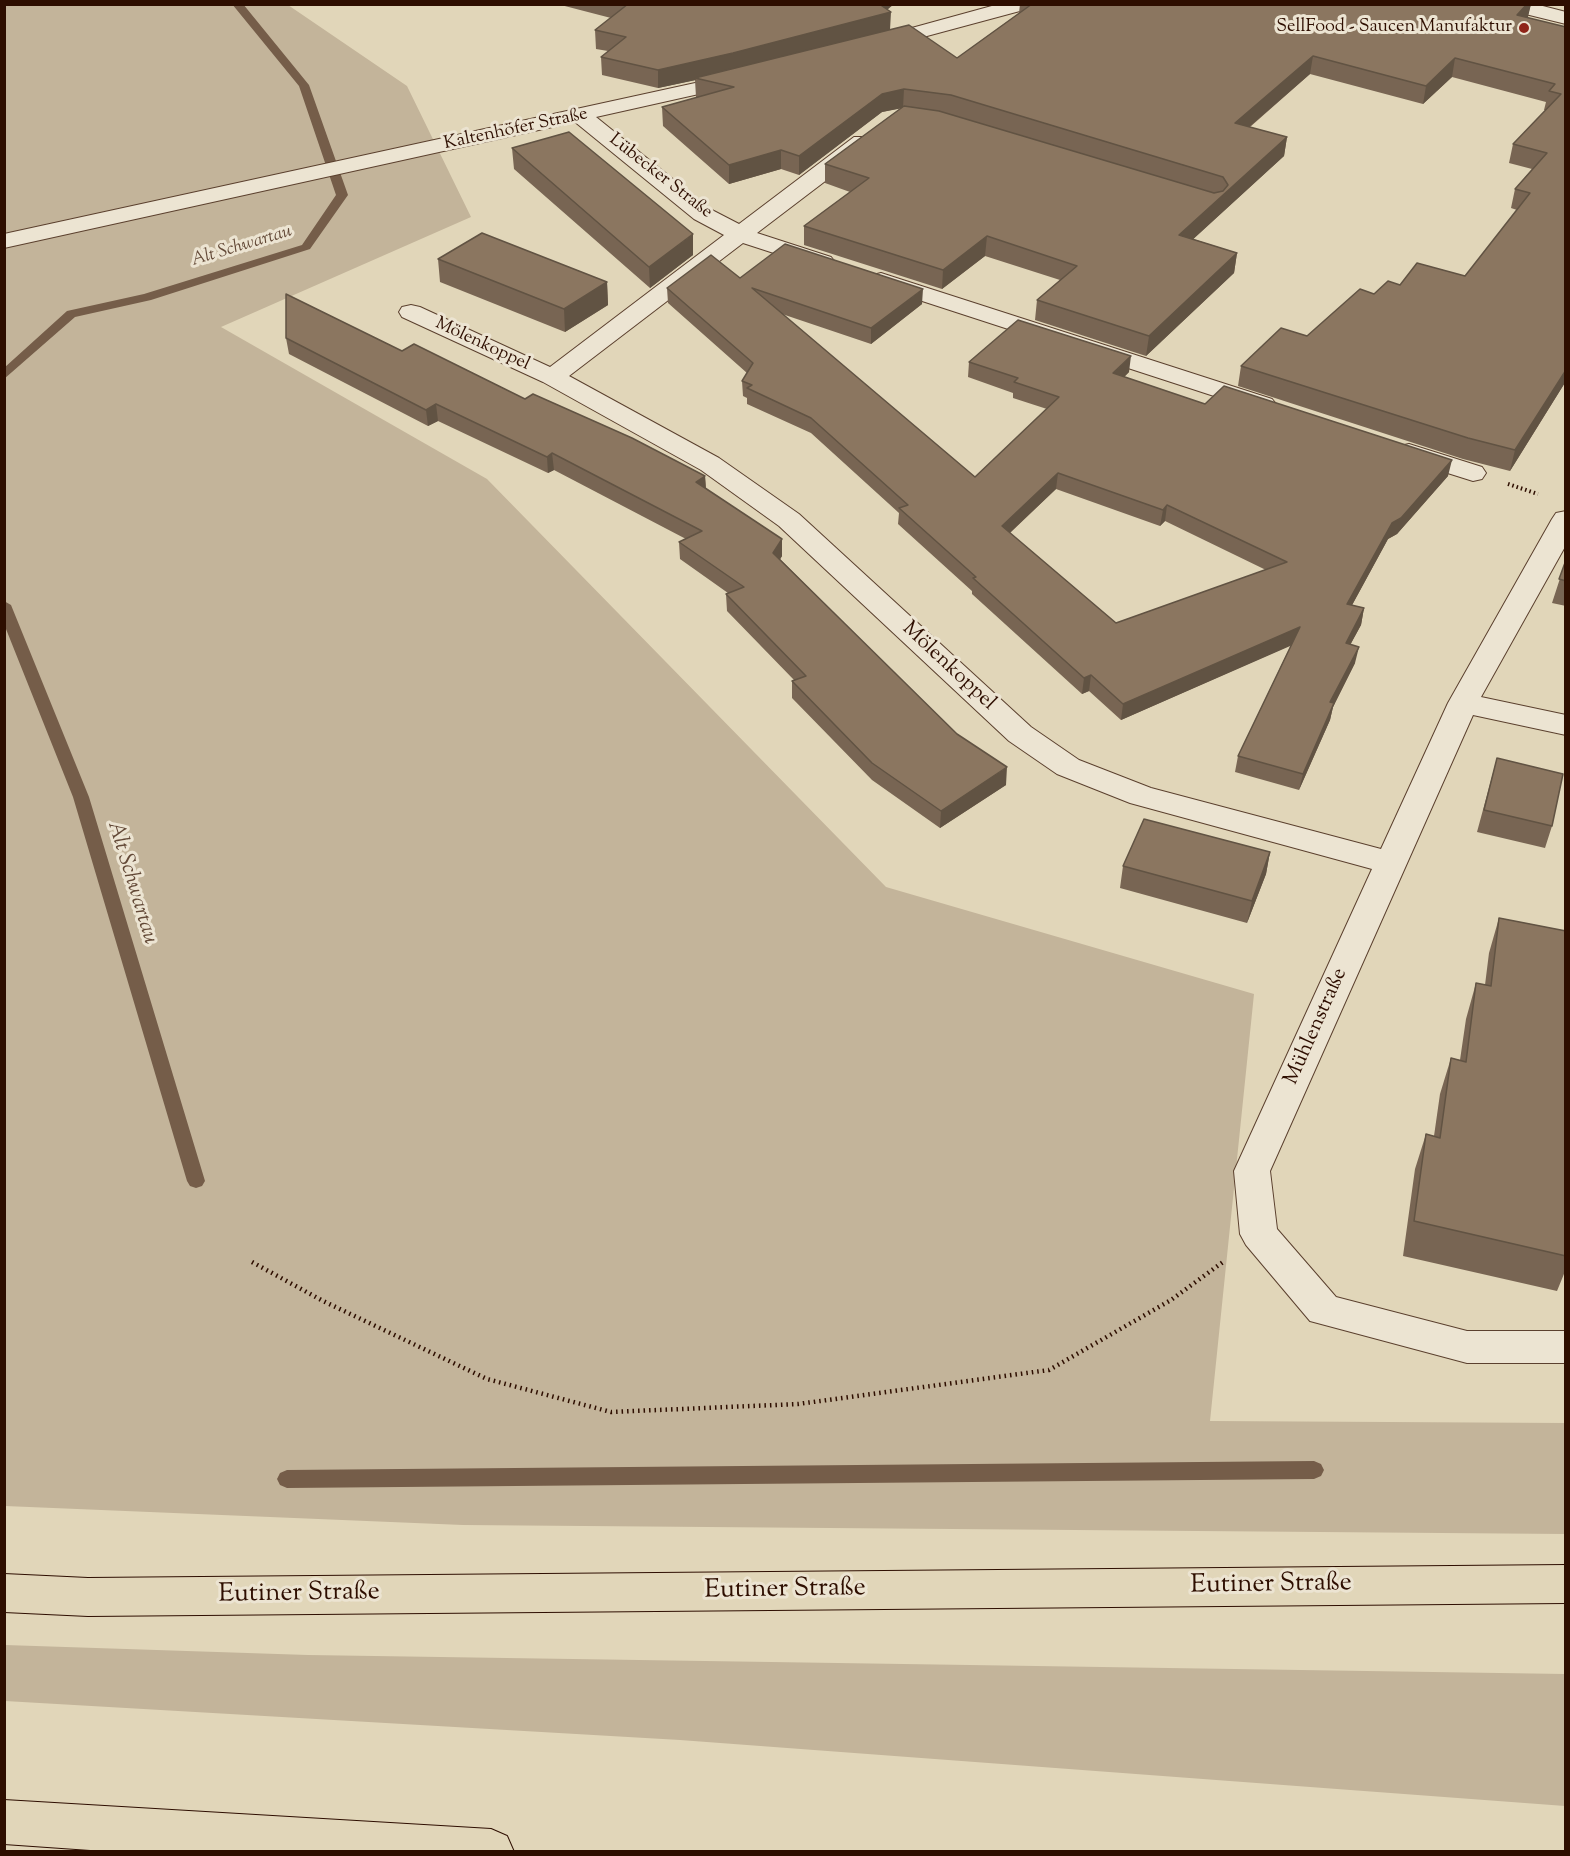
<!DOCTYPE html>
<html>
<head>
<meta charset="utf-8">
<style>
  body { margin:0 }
  #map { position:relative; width:1570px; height:1856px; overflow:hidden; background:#e1d6b9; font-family:"Sorts Mill Goudy",serif }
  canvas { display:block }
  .frame { position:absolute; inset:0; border:6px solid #2e0e00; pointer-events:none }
</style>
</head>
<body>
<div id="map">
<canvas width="1570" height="1856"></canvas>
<div class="frame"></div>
</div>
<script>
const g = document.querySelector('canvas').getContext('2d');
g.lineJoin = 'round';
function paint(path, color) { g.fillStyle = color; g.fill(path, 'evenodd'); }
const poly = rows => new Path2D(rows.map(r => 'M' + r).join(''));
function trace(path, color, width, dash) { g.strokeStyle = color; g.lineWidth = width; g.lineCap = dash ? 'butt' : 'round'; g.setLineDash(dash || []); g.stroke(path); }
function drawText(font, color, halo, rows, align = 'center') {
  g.font = font + ' "Sorts Mill Goudy",serif'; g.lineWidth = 6; g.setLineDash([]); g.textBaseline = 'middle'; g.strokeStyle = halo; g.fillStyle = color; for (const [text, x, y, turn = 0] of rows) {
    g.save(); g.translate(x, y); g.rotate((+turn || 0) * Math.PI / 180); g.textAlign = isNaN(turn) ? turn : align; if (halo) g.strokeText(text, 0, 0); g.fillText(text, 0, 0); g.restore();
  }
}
paint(poly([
  [5,5,288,5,407,86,471,217,221,327,487,479,886,887,1254,994,1210,1421,1565,1423,1565,1534,463,1525,5,1506],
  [5,1645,308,1655,1565,1674,1565,1806,680,1740,5,1701]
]), '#c3b49a');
paint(poly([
  [232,4,243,4,309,85,348,195,310,249,151,300,75,317,4,379,4,368,67,311,144,294,302,245,336,195,299,86,232,4],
  [4,601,11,605,89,797,205,1181,202,1186,196,1188,190,1186,187,1181,73,797,4,624,4,601],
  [1314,1461,1321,1464,1324,1470,1321,1476,1314,1479,287,1488,280,1485,277,1479,280,1473,287,1470,1314,1461]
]), '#755d49');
const minor = poly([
  [999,4,1034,4,1031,8,875,50,868,48,865,44,868,40,999,4],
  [1498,4,1535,4,1566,12,1566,24,1501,8,1498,4],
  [741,73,748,75,752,79,748,83,596,117,710,209,739,224,854,137,870,137,873,142,870,147,757,233,831,257,835,262,831,267,823,269,743,243,569,376,719,458,799,514,1031,727,1079,760,1151,788,1381,849,1448,703,1552,519,1556,513,1566,511,1566,545,1481,697,1566,715,1566,735,1473,715,1270,1171,1277,1229,1336,1297,1467,1331,1566,1331,1566,1363,1467,1363,1310,1321,1246,1245,1240,1234,1234,1171,1372,869,1130,803,1057,774,1009,741,779,526,701,470,543,382,402,317,399,312,402,307,411,305,420,307,550,367,724,235,694,219,575,122,4,248,4,234,741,73],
  [881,273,1272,399,1276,404,1272,409,1263,412,1254,409,873,285,869,280,873,275,881,273],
  [1409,444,1482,467,1486,473,1482,479,1473,481,1400,458,1396,452,1400,446,1409,444]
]);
const major = poly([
  [1566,1565,1566,1603,88,1616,4,1612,4,1574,88,1578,1566,1565]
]);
const highway = poly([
  [4,1800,491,1829,507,1836,514,1852,119,1852,4,1844,4,1800]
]);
trace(minor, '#5b402e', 2);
trace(major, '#2e0e00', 2);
trace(highway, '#2e0e00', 2);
trace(poly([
  [1508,484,1538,494]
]), '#2e0e00', 4, [1.5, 3]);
trace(poly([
  [252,1262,323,1301,487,1379,611,1412,798,1404,1049,1370,1171,1300,1223,1262]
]), '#2e0e00', 4.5, [1.5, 4]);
paint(minor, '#ece4d2');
paint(major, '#e1d6b9');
paint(highway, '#e1d6b9');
paint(poly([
  [557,4,894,4,887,10,890,29,957,58,1019,13,1020,4,1531,4,1527,18,1566,27,1566,381,1510,471,1463,459,1238,386,1241,366,1307,336,1374,294,1400,285,1465,276,1517,210,1511,208,1515,189,1532,169,1509,163,1513,144,1546,110,1544,110,1546,102,1452,77,1423,104,1310,74,1250,127,1287,137,1284,156,1193,239,1237,253,1234,273,1146,356,1035,320,1037,300,1060,280,985,256,942,289,804,245,804,226,850,192,825,183,825,164,901,108,882,112,799,175,781,169,729,184,663,126,662,107,698,97,696,97,695,80,658,88,602,75,601,57,608,51,596,49,595,30,611,18],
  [512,148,693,255,650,288,514,169],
  [438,259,607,282,608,305,565,332,440,282],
  [740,278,922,304,871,344,782,314,975,477,1047,409,1013,398,1013,393,968,377,969,362,1129,372,1124,377,1205,404,1448,476,1397,534,1388,539,1352,605,1364,608,1361,625,1350,645,1355,663,1333,707,1330,720,1299,790,1235,772,1238,756,1291,645,1121,720,1089,691,1082,694,972,594,972,591,898,524,899,513,811,433,747,404,747,398,743,396,742,381,747,373,668,303,667,288],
  [1056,489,1160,526,1165,521,1266,570,1116,623,1010,533],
  [286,338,402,351,525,399,705,476,706,488,782,556,780,559,1006,785,940,828,872,780,792,698,792,681,794,680,727,611,726,594,728,593,680,559,679,542,686,539,554,470,548,473,438,421,428,426,289,354],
  [1566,560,1566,606,1552,603],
  [1497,758,1552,826,1545,848,1477,832],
  [1270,852,1266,874,1247,923,1120,888,1123,866],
  [1499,918,1566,931,1566,1269,1557,1291,1403,1256,1415,1169,1426,1134,1434,1136,1440,1094,1451,1058,1460,1060,1466,1019,1476,983,1485,985,1489,953]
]), '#786553');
paint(poly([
  [875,4,894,4,880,15,891,12,890,30,695,78,696,80,658,88,658,70],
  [1527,4,1531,4,1528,17,1513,33,1517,15],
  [1313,56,1310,74,1233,141,1235,123],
  [1455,58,1452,77,1423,104,1426,86],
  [904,89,903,108,882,112,799,175,799,156,882,94],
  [1287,137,1284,156,1177,254,1179,235],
  [781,150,781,169,729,184,729,165],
  [693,234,693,255,650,288,649,267],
  [987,236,985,256,942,289,943,270],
  [1237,253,1234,273,1146,356,1149,336],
  [607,282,608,305,565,332,564,309],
  [923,289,922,304,871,344,871,328],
  [1131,356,1129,372,1112,389,1113,373],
  [1566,370,1566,381,1510,471,1515,450],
  [436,404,438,421,428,426,426,410],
  [552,453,554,470,548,473,547,457],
  [1452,460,1448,476,1397,534,1388,539,1344,620,1347,604,1392,523],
  [1058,473,1056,489,1000,542,1002,526],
  [705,476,706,493,696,482],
  [1167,505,1165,521,1160,526,1163,510],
  [782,539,782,556,774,570,773,553],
  [1364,608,1361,625,1342,660,1346,643],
  [1300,627,1297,643,1121,720,1123,704],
  [1359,647,1355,663,1333,707,1330,720,1299,790,1303,774,1330,702],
  [1091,675,1089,691,1082,694,1084,678],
  [1007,767,1006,785,940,828,941,811],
  [1270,852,1266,874,1247,923,1252,901]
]), '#615343');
const building = poly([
  [628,4,879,4,891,12,733,53,658,70,601,57,626,37,595,30,628,4],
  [1032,4,1527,4,1517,15,1566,27,1566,370,1515,450,1468,438,1241,366,1281,328,1307,336,1360,289,1374,294,1388,281,1400,285,1417,263,1465,276,1530,193,1515,189,1547,153,1513,144,1561,94,1549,91,1555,84,1455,58,1426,86,1313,56,1235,123,1287,137,1179,235,1237,253,1149,336,1037,300,1077,266,987,236,943,270,804,226,869,178,825,164,904,106,939,111,1214,193,1223,191,1228,185,1223,177,951,95,904,89,882,94,799,156,781,150,729,165,662,107,734,87,695,78,909,25,957,58,1032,4],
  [569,132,693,234,649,267,512,148,569,132],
  [482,233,607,282,564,309,438,259,482,233],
  [785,244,923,289,871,328,752,288,975,477,1059,397,1014,382,1018,378,969,362,1018,320,1131,356,1113,373,1205,404,1224,386,1452,460,1401,518,1392,523,1347,604,1364,608,1346,643,1359,647,1330,702,1334,703,1303,774,1238,756,1300,627,1123,704,1091,675,1084,678,973,578,976,577,899,508,908,505,811,418,747,388,752,385,742,381,753,363,667,288,711,255,740,278,785,244],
  [1058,473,1163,510,1167,505,1287,562,1116,623,1002,526,1058,473],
  [286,294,402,351,414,344,525,399,533,394,632,438,705,476,696,482,782,539,773,553,957,734,1007,767,941,811,872,763,792,681,806,676,726,594,744,587,679,542,702,531,552,453,547,457,436,404,426,410,286,338,286,294],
  [1566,560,1566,581,1559,579,1566,560],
  [1497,758,1563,774,1552,826,1484,810,1497,758],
  [1144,819,1270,852,1252,901,1123,866,1144,819],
  [1499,918,1566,931,1566,1256,1414,1221,1426,1134,1440,1138,1451,1058,1466,1062,1476,983,1491,986,1499,918]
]);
paint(building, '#8b7660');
trace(building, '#615343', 1.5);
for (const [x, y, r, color] of [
  [1524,28,6,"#8f2418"]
]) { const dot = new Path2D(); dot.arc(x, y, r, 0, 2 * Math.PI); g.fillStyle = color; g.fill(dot); trace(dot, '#ece4d2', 2); }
drawText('18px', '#2e0e00', '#ece4d2', [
  ["SellFood - Saucen Manufaktur",1512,28]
], 'right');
drawText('18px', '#2e0e00', '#ece4d2', [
  ["Kaltenhöfer Straße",516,130,-12],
  ["Lübecker Straße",660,177,38],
  ["Mölenkoppel",482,345,25]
]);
drawText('italic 18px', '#634937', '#ece4d2', [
  ["Alt Schwartau",242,247,-17]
]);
drawText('21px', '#2e0e00', '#ece4d2', [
  ["Mölenkoppel",948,667,43],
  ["Mühlenstraße",1317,1027,-66]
]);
drawText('italic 22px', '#634937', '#ece4d2', [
  ["Alt Schwartau",131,883,73]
]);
drawText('26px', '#2e0e00', '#ece4d2', [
  ["Eutiner Straße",1271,1586,-1],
  ["Eutiner Straße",785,1591,-1],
  ["Eutiner Straße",299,1595,-1]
]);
</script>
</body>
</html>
